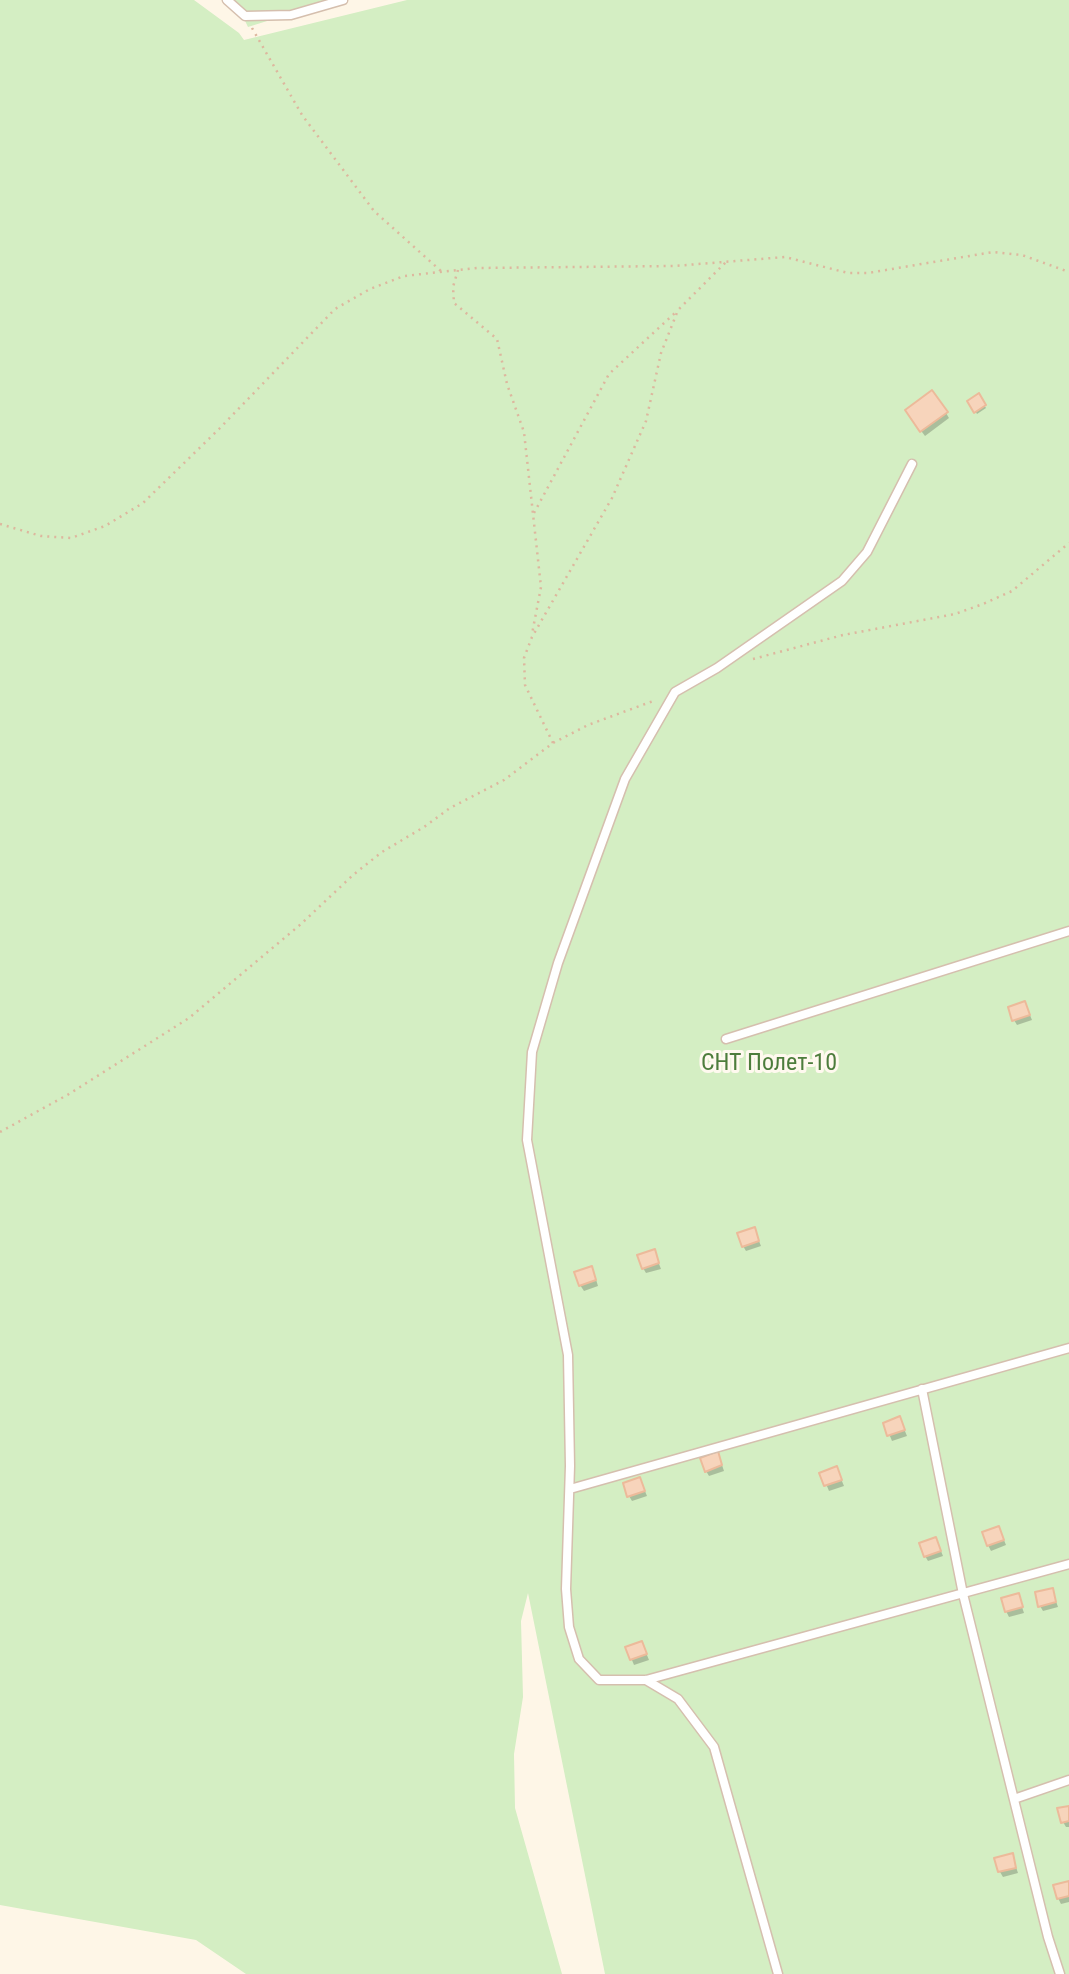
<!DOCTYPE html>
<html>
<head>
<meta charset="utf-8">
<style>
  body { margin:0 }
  canvas { display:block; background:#fef6e7 }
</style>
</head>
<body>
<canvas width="1069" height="1974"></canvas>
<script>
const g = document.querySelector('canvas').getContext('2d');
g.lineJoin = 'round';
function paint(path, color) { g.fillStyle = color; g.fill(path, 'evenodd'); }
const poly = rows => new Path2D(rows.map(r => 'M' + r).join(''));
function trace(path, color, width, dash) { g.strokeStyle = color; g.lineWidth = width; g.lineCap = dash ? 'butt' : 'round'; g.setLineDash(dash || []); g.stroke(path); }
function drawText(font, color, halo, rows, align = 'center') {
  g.font = font + ' "Roboto Condensed",sans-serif'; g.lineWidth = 6; g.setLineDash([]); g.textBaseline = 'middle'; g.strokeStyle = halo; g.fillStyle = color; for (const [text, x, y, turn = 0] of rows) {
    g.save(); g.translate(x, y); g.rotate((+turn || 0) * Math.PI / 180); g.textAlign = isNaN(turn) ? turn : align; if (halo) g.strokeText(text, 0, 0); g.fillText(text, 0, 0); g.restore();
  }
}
paint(poly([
  [0,0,194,0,239,33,244,40,407,0,1069,0,1069,1974,605,1974,528,1593,521,1621,523,1697,514,1754,515,1808,562,1974,246,1974,196,1940,0,1905],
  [235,0,334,0,248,27]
]), '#d4eec3');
paint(poly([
  [978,396,986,408,977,414,969,401],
  [946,413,949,418,925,436,910,416],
  [1027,1008,1032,1020,1017,1025,1014,1020],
  [754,1229,761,1246,746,1251,743,1246],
  [654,1251,661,1269,646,1273,643,1268],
  [594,1273,598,1286,584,1291,580,1285],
  [885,1424,902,1424,907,1436,892,1441],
  [720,1459,724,1471,709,1476,706,1471],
  [822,1474,839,1474,844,1486,829,1491],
  [642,1484,647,1496,632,1501,629,1496],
  [999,1528,1006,1545,991,1551,988,1545],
  [936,1539,943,1556,928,1561,925,1556],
  [1052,1590,1058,1607,1043,1611,1040,1606],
  [1018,1595,1024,1613,1009,1617,1006,1611],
  [642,1643,649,1660,634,1665,627,1648],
  [1069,1807,1069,1827,1066,1827,1063,1822],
  [1012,1855,1018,1873,1003,1877,1000,1872],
  [1069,1883,1069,1902,1061,1904,1058,1898]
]), '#0003');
const building = poly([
  [932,390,948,412,920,432,905,410,932,390],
  [979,393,986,405,974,413,967,401,979,393],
  [1025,1001,1030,1015,1012,1021,1008,1007,1025,1001],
  [755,1227,759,1241,742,1247,737,1233,755,1227],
  [655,1249,659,1263,642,1269,637,1255,655,1249],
  [592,1266,596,1280,579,1286,574,1272,592,1266],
  [900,1416,905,1430,887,1436,883,1423,900,1416],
  [718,1451,722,1465,705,1472,700,1458,718,1451],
  [837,1466,842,1480,824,1486,819,1473,837,1466],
  [640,1477,645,1491,627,1497,623,1483,640,1477],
  [999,1526,1004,1540,987,1546,982,1532,999,1526],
  [936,1537,941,1551,924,1557,919,1543,936,1537],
  [1053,1588,1056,1602,1038,1607,1035,1592,1053,1588],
  [1019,1593,1023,1607,1005,1612,1001,1598,1019,1593],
  [642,1641,647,1654,630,1660,625,1647,642,1641],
  [1069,1806,1069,1821,1061,1823,1057,1808,1069,1806],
  [1013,1853,1016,1868,998,1872,994,1858,1013,1853],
  [1069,1881,1069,1896,1057,1899,1053,1885,1069,1881]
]);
paint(building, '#f7d4bb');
trace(building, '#ecba9a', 2);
const lane = poly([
  [227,0,245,16,291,15,343,0],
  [912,464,867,552,842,581,717,668,675,692,625,779,558,963,532,1052,527,1140,568,1355,570,1466,566,1589,569,1627,579,1659,599,1680,646,1680,1069,1564],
  [726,1039,1069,931],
  [922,1389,963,1594,1048,1937,1060,1974],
  [570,1489,1069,1348],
  [646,1680,678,1699,714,1747,778,1974],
  [1014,1799,1069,1780]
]);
trace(lane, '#d5bfae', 11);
trace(poly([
  [252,28,302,115,374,211,442,272],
  [458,270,453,287,454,303,497,339,507,384,524,432,541,587,532,634],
  [534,513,609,374,676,312],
  [0,524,41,536,71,538,105,526,143,503,219,429,335,309,370,289,404,276,477,268,674,266,785,257,848,273,868,273,993,252,1022,255,1069,272],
  [753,659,843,635,955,614,983,604,1012,591,1069,543],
  [553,743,525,685,524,658,532,637,612,498,646,421,661,353,678,310,726,262],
  [0,1132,69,1094,189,1018,301,924,353,875,382,852,424,827,450,808,504,780,553,743,588,725,656,700]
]), '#ddb79e', 2.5, [2, 5]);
trace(lane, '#fff', 8);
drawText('24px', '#4d7d3c', '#fff9ef', [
  ["СНТ Полет-10",769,1064]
]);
</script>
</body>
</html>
